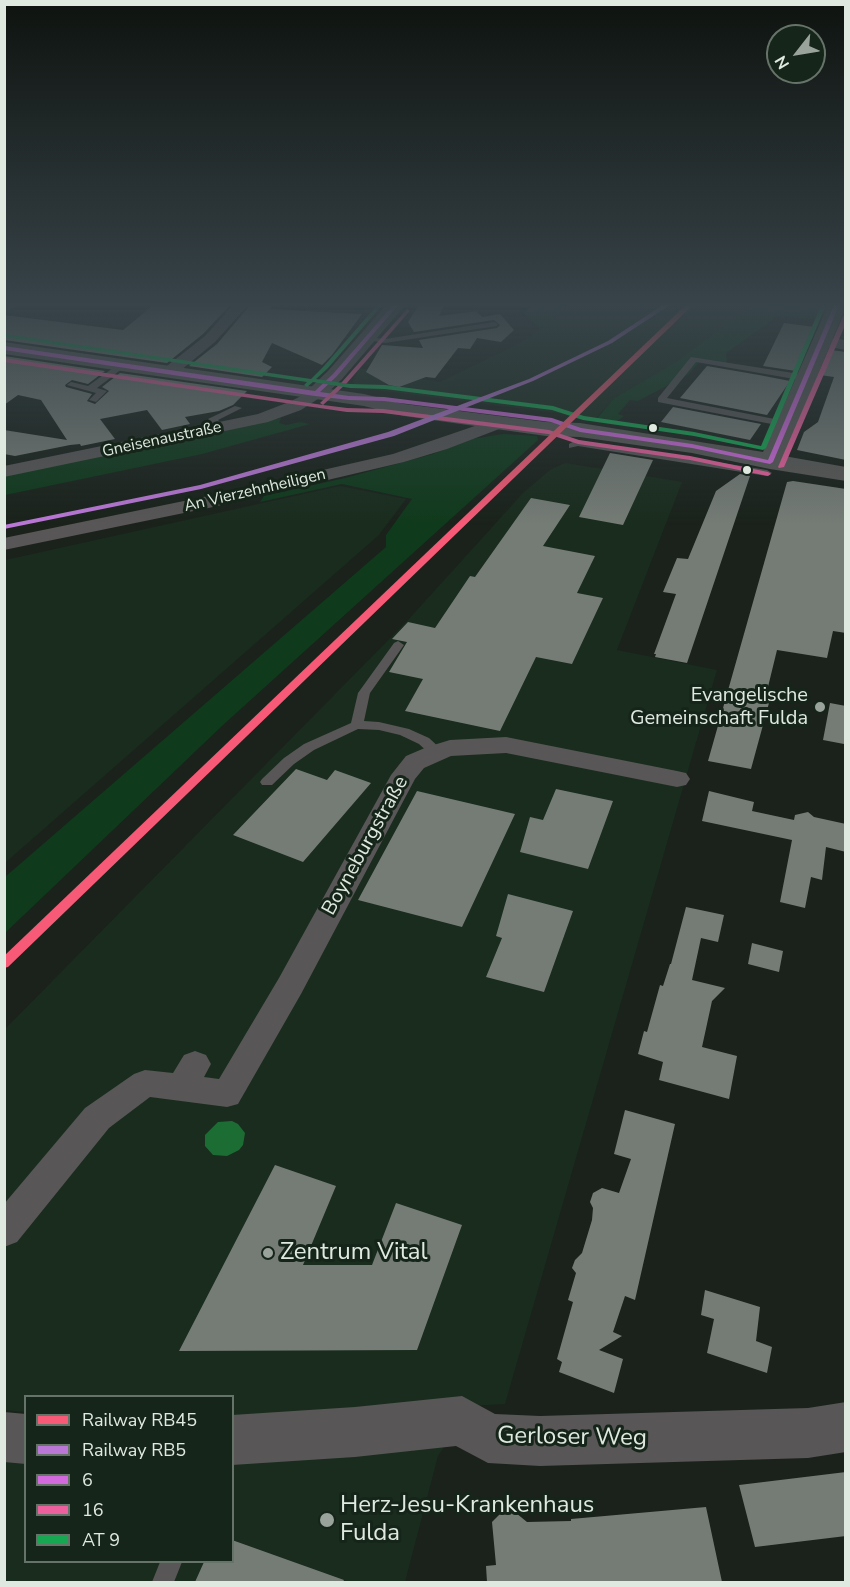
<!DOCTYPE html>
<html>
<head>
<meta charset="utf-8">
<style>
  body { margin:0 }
  #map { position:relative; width:850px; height:1587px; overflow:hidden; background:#1a221b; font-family:"Nunito Sans",sans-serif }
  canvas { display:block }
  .frame { position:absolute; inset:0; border:6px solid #dfe9e0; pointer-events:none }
  .legend { position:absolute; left:24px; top:1395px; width:210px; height:168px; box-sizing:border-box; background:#162519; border:2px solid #667369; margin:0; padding:8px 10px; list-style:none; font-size:18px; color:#dfe9e0 }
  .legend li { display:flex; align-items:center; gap:12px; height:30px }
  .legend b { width:30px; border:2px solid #667369 }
  .north { position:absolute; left:766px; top:24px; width:60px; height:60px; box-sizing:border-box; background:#162519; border:2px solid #667369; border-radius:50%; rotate:239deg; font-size:16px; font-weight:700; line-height:24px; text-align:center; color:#dfe9e0 }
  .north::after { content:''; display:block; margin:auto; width:21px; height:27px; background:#9aa39b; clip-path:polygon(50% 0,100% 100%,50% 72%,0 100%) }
</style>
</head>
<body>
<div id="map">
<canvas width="850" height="1587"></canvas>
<div class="frame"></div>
<ul class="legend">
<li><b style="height:8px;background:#f75a77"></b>Railway RB45</li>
<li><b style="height:8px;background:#ba77d6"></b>Railway RB5</li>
<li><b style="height:8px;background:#d26ade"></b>6</li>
<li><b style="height:8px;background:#ec609e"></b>16</li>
<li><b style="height:8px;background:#17a652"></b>AT 9</li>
</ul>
<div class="north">N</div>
</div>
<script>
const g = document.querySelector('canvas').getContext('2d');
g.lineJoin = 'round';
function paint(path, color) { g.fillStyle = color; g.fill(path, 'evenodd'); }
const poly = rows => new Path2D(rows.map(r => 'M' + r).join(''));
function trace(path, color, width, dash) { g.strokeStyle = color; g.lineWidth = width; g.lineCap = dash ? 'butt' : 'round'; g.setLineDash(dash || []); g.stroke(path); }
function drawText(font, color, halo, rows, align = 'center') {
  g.font = font + ' "Nunito Sans",sans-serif'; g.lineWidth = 6; g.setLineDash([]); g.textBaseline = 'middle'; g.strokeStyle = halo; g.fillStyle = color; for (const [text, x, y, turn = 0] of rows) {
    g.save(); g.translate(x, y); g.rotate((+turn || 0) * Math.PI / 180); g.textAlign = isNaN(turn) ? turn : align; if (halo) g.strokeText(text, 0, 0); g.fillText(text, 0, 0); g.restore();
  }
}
paint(poly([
  [571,303,783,303,614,398,596,418,368,389,356,386,353,382,359,368,440,382,526,340],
  [565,463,682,482,617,650,717,670,505,1404,233,1419,232,1396,26,1396,25,1412,5,1410,5,1029,407,621,523,493,550,470],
  [340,486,406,499,379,535,5,863,5,560],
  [462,1421,438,1456,405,1582,5,1582,4,1437,25,1439,26,1562,232,1562,233,1440]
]), '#192c1d');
paint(poly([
  [535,303,571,303,540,328,523,313],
  [756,303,828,303,824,319,773,317,771,321,726,353,727,363,699,362,689,374,638,401,630,400,618,414,624,416,617,421,595,421,614,398,678,361],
  [281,418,279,423,286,425,300,422,310,424,202,454,5,495,5,476],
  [503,434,537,436,538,440,223,725,5,933,5,877,386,547,386,535,412,499,342,484,260,502,264,496,345,478,433,454,472,439]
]), '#103a1c');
paint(poly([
  [232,1121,238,1124,245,1133,243,1145,239,1150,227,1156,213,1155,205,1146,205,1135,218,1122]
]), '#1c6d34');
paint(poly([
  [156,303,198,305,200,303,232,303,203,334,167,363,4,340,4,315,123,330],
  [252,303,274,303,270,309,362,314,332,355,322,365,272,343,262,362,272,367,262,377,189,366,217,344],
  [420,303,445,303,439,316,476,311,482,317,500,314,514,330,501,342,477,338,470,349,458,348,435,378,426,377,399,387,389,385,366,372,382,345,423,348,419,340,497,328,500,325,494,320,414,332,408,322],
  [784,323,815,327,806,344,808,344,796,371,763,366],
  [831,350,846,352,846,460,797,450,804,432,818,422,834,377,820,375],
  [4,356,105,371,88,384,72,380,65,385,66,387,92,394,87,401,95,404,109,391,102,387,120,373,247,391,233,405,219,411,185,417,190,424,162,430,147,410,100,419,115,439,81,446,80,444,70,445,15,456,4,454,4,430,67,440,41,400,18,395,4,405],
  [707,366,759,375,790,381,767,415,680,398],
  [673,407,761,424,750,440,661,422],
  [610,453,653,460,623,525,579,517],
  [740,474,750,476,687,663,655,657,656,654,654,654,676,594,663,592,677,558,688,559,716,491],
  [793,481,846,489,846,633,833,631,827,658,777,650,767,691,772,692,751,769,708,761,787,482],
  [531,498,570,505,543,546,595,556,577,593,603,598,572,664,536,657,500,731,405,711,423,679,389,672,407,642,392,639,408,622,435,628,470,576,475,577],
  [830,703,846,706,844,744,823,740],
  [296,769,327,780,335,770,371,783,303,862,233,835],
  [556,789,613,801,588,869,520,852,530,817,543,820],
  [417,791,515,814,462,927,358,900],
  [709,791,754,802,752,811,794,820,795,815,808,812,814,817,846,824,846,852,826,847,822,880,811,877,805,908,780,902,792,840,702,821],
  [508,894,573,911,544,992,486,977,502,938,496,936],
  [686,907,724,915,718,942,701,938,692,980,725,988,712,1001,702,1047,737,1056,729,1099,659,1080,663,1062,638,1054,644,1031,647,1032,660,985,663,986,670,964,671,964],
  [752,943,783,951,779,972,748,964],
  [625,1110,675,1124,635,1300,625,1296,613,1332,622,1336,599,1350,623,1359,614,1393,559,1372,562,1362,557,1359,573,1302,568,1300,576,1273,572,1268,575,1260,582,1253,592,1220,593,1208,590,1202,593,1193,602,1188,619,1193,631,1159,614,1154],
  [275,1165,336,1186,303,1265,372,1265,396,1203,462,1225,417,1350,179,1351],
  [705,1290,760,1307,756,1341,772,1347,767,1373,707,1353,714,1319,701,1315],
  [846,1472,846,1536,755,1547,739,1485],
  [706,1507,722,1582,487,1582,486,1566,496,1565,492,1522,500,1514,516,1513,527,1522,571,1521,571,1519],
  [232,1540,344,1580,343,1582,195,1582,204,1562,232,1562]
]), '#757c76');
paint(poly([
  [494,322,498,324,497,326,385,343,362,339,366,337,385,339,494,322],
  [691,357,806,375,810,378,806,381,696,362,667,398,790,422,792,424,787,427,658,402,658,398,691,357],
  [120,363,127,365,97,388,107,391,96,402,89,400,96,393,67,385,71,382,88,386,120,363],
  [235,406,242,408,218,420,226,428,224,430,218,430,208,419,235,406],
  [576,440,767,470,772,473,767,476,578,446,569,448,569,444,576,440],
  [398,641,404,645,370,693,364,721,379,722,409,729,429,738,441,749,442,752,441,755,431,755,419,744,400,735,379,730,358,729,314,750,294,764,272,785,262,785,260,782,262,779,284,758,304,744,351,723,358,693,394,643,398,641],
  [160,1562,182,1562,174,1582,152,1582,160,1562]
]), '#585656');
paint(poly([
  [4,303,20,303,4,313,4,303],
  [235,303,250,303,215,342,175,375,163,375,161,372,163,369,205,336,235,303],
  [823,337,846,340,846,350,818,345,815,342,818,339,823,337],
  [315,389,323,394,321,397,301,410,268,422,4,477,4,466,258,414,289,402,315,389],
  [501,417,507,418,510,422,507,426,447,449,404,462,213,507,4,550,4,538,213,495,393,454,501,417],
  [506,737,677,771,686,773,690,779,686,785,677,787,506,753,451,756,424,768,415,779,301,994,238,1104,227,1107,150,1097,109,1128,17,1242,4,1247,4,1204,85,1108,134,1074,145,1070,173,1073,184,1055,195,1051,206,1055,211,1064,204,1077,219,1079,279,978,391,775,406,756,427,747,450,740,506,737]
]), '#585656');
paint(poly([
  [388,303,407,303,342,379,322,398,308,398,305,394,308,390,328,371,388,303],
  [462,1396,495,1414,540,1416,808,1408,846,1402,846,1452,808,1458,540,1466,488,1463,456,1446,355,1457,232,1465,232,1415,355,1407,462,1396],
  [4,1412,26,1414,26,1464,4,1462,4,1412]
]), '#585656');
paint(poly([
  [829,303,846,303,846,307,784,456,846,467,846,481,770,469,692,453,580,437,546,436,404,416,364,406,4,354,4,342,364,394,404,404,546,422,580,423,763,452,829,303]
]), '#5a5957');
paint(poly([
  [395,303,400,303,337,376,320,392,349,396,384,397,552,418,581,428,692,444,768,460,835,303,840,303,773,462,770,464,692,448,580,432,551,422,384,401,349,400,315,396,4,350,4,346,315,391,333,374,395,303]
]), '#d26ade');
paint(poly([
  [407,309,409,310,409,312,346,384,323,405,347,408,383,409,549,430,579,440,690,456,768,472,771,474,768,476,690,460,578,444,548,434,383,413,347,412,4,362,4,358,323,405,320,403,321,402,342,382,407,309],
  [846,315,846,323,784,467,779,468,778,467,843,316,846,315]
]), '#ec609e');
paint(poly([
  [379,303,384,303,328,368,316,379,350,384,385,385,553,406,584,416,694,432,761,446,822,303,827,303,766,448,763,450,694,436,583,420,552,410,385,389,350,388,313,382,307,387,304,385,307,382,4,337,4,335,6,334,311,379,324,366,379,303]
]), '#17a652');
paint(poly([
  [688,303,695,303,8,967,4,968,4,956,688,303]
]), '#f75a77');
paint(poly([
  [666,303,673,303,612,343,533,381,394,436,201,489,4,529,4,525,200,485,388,432,529,379,608,341,666,303]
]), '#ba77d6');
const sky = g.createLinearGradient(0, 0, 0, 525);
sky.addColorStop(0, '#0e130f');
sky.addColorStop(0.58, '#38444a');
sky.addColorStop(1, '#38444a00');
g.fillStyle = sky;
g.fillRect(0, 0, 850, 525);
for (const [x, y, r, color] of [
  [653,428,5,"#dfe9e0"],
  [747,470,5,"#dfe9e0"],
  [820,707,6,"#9aa39b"],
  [268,1253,6,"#9aa39b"],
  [327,1520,8,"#9aa39b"]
]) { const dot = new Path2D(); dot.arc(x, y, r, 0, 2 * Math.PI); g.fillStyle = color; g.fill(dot); trace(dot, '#162519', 2); }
drawText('16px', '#dfe9e0', '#162519', [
  ["Gneisenaustraße",162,440,-12],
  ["An Vierzehnheiligen",255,491,-13]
]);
drawText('20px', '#dfe9e0', '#162519', [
  ["Evangelische",808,696],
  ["Gemeinschaft Fulda",808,719]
], 'right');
drawText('20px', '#dfe9e0', '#162519', [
  ["Boyneburgstraße",366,846,-61]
]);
drawText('24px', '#dfe9e0', '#162519', [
  ["Zentrum Vital",280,1253],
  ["Herz-Jesu-Krankenhaus",340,1506],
  ["Fulda",340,1534]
], 'left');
drawText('24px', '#dfe9e0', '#162519', [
  ["Gerloser Weg",572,1438,1]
]);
</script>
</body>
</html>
